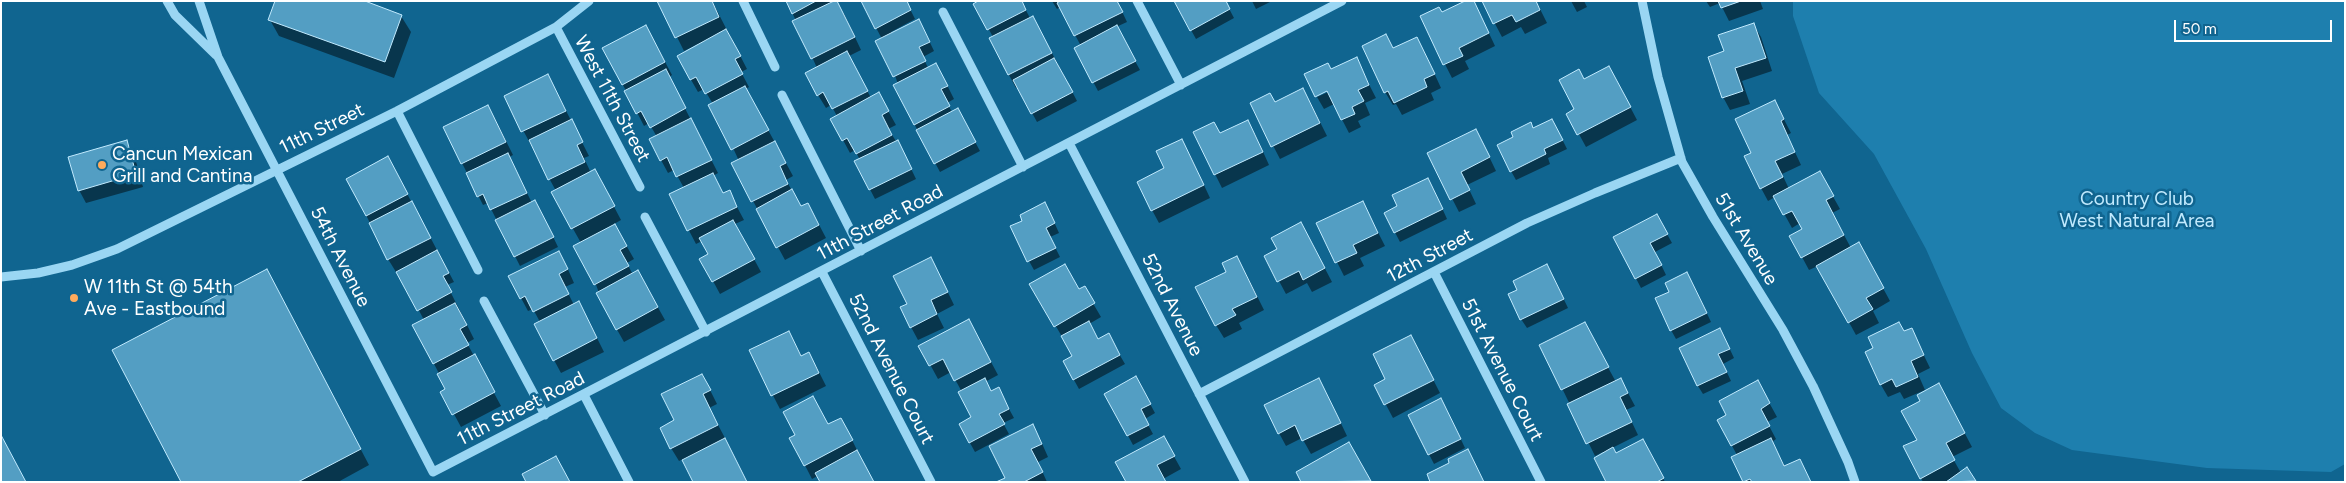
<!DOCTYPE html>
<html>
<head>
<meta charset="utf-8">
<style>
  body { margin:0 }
  #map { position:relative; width:2346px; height:483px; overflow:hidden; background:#106590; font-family:Figtree,sans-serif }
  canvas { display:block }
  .frame { position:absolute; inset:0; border:2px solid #fff; pointer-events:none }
  .scale { position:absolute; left:2174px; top:20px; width:158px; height:22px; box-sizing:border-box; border:2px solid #fff; border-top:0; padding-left:6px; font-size:15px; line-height:18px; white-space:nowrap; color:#fff; -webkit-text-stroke:4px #106590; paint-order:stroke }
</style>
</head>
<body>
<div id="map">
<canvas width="2346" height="483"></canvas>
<div class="frame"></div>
<div class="scale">50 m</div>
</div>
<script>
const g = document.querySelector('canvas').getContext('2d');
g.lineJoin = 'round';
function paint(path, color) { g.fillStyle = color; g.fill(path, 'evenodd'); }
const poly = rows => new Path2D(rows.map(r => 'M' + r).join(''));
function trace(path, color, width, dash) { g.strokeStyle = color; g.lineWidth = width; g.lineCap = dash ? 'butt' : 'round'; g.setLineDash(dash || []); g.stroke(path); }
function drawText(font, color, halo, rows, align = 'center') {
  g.font = font + ' Figtree,sans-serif'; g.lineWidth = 5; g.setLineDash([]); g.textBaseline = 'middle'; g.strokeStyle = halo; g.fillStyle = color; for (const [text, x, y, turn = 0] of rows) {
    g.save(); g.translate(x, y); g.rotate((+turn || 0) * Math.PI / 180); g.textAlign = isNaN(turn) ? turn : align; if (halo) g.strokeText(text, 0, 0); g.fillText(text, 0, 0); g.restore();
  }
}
paint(poly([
  [1793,1,2345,1,2345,464,2331,472,2207,468,2072,450,2035,433,2001,408,1972,353,1926,249,1874,154,1819,93,1793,16]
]), '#1e7fae');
paint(poly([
  [659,1,712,1,747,69,741,72,749,87,746,89,793,176,786,180,801,207,815,217,826,238,785,260,733,164,739,161,713,104,704,89,698,92,678,57,699,46,698,44,684,51],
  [787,1,832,1,844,14,861,50,849,56,871,98,886,107,896,125,888,129,902,150,916,179,875,199,856,162,860,160,855,150,850,153,843,140,837,116,831,105,826,108,818,95,817,68],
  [862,1,910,1,907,3,915,19,891,32,892,34,924,30,934,51,923,57,928,68,943,77,954,99,947,103,952,112,962,118,980,151,940,172,894,86,898,84,882,39],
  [1021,1,1030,18,1040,30,1077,101,1037,122,1018,87,1016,88,1009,75,993,37,975,4],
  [1052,1,1117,1,1127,22,1116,27,1140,70,1098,91,1076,49,1081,46,1060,7,1057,9],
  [1175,1,1225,1,1234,18,1196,39],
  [1252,1,1272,1,1256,9],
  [1483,1,1536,1,1547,23,1525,34,1521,27,1502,37],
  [1571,1,1584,1,1587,7,1577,12],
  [1706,1,1760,1,1763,9,1729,21,1720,3,1710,7],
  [1479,12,1495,46,1465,61,1469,69,1452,78,1421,17],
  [401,16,411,32,394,78,279,36,270,20],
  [1753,24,1761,37,1772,71,1742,81,1750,104,1730,110,1723,97,1725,52],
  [653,39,672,75,669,77,718,173,713,176,723,195,729,192,744,220,735,224,761,272,720,294,713,281,709,255,702,241,696,244,670,194,684,188,674,170,668,173,661,160,657,137,649,123,644,126,604,48],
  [1363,47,1424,51,1441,88,1431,93,1434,100,1402,115,1396,104,1393,105,1385,92],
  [1356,59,1376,98,1365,103,1370,115,1358,121,1361,127,1349,133,1334,104,1324,109,1317,97,1333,90,1331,70],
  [1616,80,1637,120,1586,147,1568,114,1576,110,1584,81],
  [555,89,589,156,584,158,591,173,602,184,621,220,614,224,634,259,627,263,633,275,638,272,665,320,624,342,597,294,599,293,581,243,553,193,556,191,505,97],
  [1310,102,1327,136,1280,159,1251,103],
  [1775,102,1791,133,1787,135,1801,165,1782,174,1789,189,1827,186,1840,209,1832,213,1851,248,1866,257,1890,301,1873,311,1879,323,1856,335,1818,266,1809,270,1802,257,1804,230,1800,223,1792,228,1775,197,1768,201,1761,188,1752,154],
  [495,119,513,155,509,157,532,203,540,210,558,247,520,266,488,203,483,205,462,163],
  [1533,129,1557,129,1567,149,1548,158,1550,164,1516,180,1511,171],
  [1194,132,1255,134,1269,165,1222,188],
  [126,141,134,154,143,187,86,203,79,190],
  [1483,144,1496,171,1467,185,1476,204,1459,212,1429,154],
  [1189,153,1210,198,1159,223,1152,210,1166,169],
  [395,171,454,282,447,285,474,339,467,343,501,406,461,427,442,392,447,389,414,325,424,320,398,271,396,272,388,259,348,179],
  [1433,188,1447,219,1400,242,1385,213],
  [1363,203,1385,246,1360,258,1364,266,1344,276,1318,224],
  [1050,213,1059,233,1050,237,1060,257,1034,270,1029,261],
  [1662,225,1672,243,1655,252,1666,275,1641,288,1615,238],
  [1308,236,1332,282,1312,292,1307,283,1286,294,1279,281],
  [566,265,574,283,565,287,574,305,586,316,604,352,561,373,554,360,540,322,533,309,528,311,521,298],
  [1244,270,1264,310,1239,323,1242,329,1224,338,1216,325],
  [938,272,954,305,937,314,944,328,918,340,911,327,909,304],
  [1552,275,1568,308,1527,328,1521,319],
  [1692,282,1711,322,1676,339,1671,330],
  [1031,284,1078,291,1084,288,1101,317,1089,324,1098,340,1108,335,1125,364,1079,389,1064,362,1074,357],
  [275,287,369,465,338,482,183,482],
  [1911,329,1930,368,1918,374,1925,390,1904,399,1900,392,1888,397,1881,385,1904,332],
  [789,332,802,357,816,366,826,386,780,409,750,351],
  [976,334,998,375,985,382,991,392,1003,398,1014,418,1003,423,1009,434,975,452,960,425,973,418,962,392,951,372,938,379,920,346],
  [1725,339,1734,358,1723,364,1731,381,1703,394,1698,386],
  [1541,345,1605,362,1616,382,1621,380,1635,406,1626,410,1638,435,1612,448,1616,455,1650,453,1665,482,1608,482,1604,454,1603,452,1595,456],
  [1418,350,1440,393,1393,418,1376,386,1387,380],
  [1141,387,1155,413,1145,419,1153,434,1133,445,1106,394],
  [709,388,717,404,709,408,725,438,693,482,683,459,679,461,671,448,676,421,663,395],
  [1326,392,1347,436,1311,454,1302,438,1286,446,1279,433],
  [1765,395,1777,417,1767,422,1776,439,1772,442,1785,467,1811,482,1744,482,1733,457,1737,455,1718,420],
  [1946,398,1972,447,1952,457,1961,473,1966,469,1976,482,1923,482,1905,447,1918,440],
  [1446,408,1465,448,1434,464,1409,415],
  [828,426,848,432,859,454,812,479,791,438],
  [1040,439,1048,457,1038,462,1047,482,999,482,1006,478,991,446],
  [1349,444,1370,482,1303,482],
  [1171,451,1181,469,1163,479,1127,482]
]), '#0007');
const building = poly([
  [275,1,365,1,402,15,385,62,268,20,275,1],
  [657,1,712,1,719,17,675,38,657,1],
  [786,1,816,1,792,14,786,1],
  [834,1,837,1,855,37,811,59,792,21,834,1],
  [861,1,907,1,911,10,875,29,861,1],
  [1022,1,1026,10,987,30,973,4,978,1,1022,1],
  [1060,1,1117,1,1123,12,1074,36,1057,3,1060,1],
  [1174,1,1226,1,1230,9,1190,31,1174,1],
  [1465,1,1474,1,1489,33,1459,48,1463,56,1443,65,1420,16,1439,7,1442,12,1465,1],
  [1482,1,1536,1,1540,10,1516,22,1512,15,1493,24,1482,1],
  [1718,1,1741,1,1721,8,1718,1],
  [1033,16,1052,53,1008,75,989,38,1033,16],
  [919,19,930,42,919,47,926,61,893,77,875,41,919,19],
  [1754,23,1766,58,1735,68,1743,91,1722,98,1708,57,1724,51,1718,35,1754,23],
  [646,25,665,62,622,85,602,48,646,25],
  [1117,25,1136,61,1092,83,1074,48,1117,25],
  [726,29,741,56,735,59,743,74,705,94,696,77,690,80,677,56,726,29],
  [1386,34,1393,48,1417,37,1435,74,1424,79,1427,87,1394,103,1388,91,1384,93,1362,46,1386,34],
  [847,51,868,91,832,109,823,92,817,96,805,73,847,51],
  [1357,57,1369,85,1358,90,1364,101,1352,107,1355,114,1341,120,1327,91,1315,97,1304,74,1328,63,1331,69,1357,57],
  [1054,58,1073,92,1031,114,1013,80,1054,58],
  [936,63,948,86,941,89,950,106,914,125,893,85,936,63],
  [1609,66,1631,107,1577,135,1566,114,1574,109,1559,80,1579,69,1584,79,1609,66],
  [666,69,686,108,650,128,641,111,636,114,624,91,666,69],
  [548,74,566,111,521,132,504,96,548,74],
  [745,86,769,130,731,150,708,105,745,86],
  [1303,88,1320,123,1271,147,1250,103,1270,93,1275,102,1303,88],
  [879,92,889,111,882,115,892,135,856,154,847,138,842,141,830,119,879,92],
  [1775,100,1784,119,1781,121,1795,152,1775,161,1783,177,1760,189,1744,156,1751,153,1735,119,1775,100],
  [488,105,506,142,461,164,443,127,488,105],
  [958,108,976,142,934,164,916,130,958,108],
  [691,118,712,160,676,177,667,157,660,161,649,139,691,118],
  [572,119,583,142,577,145,585,162,548,180,529,140,572,119],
  [1552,119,1563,140,1544,149,1546,154,1510,172,1497,145,1513,137,1511,132,1531,122,1533,128,1552,119],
  [1248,120,1263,152,1214,175,1193,132,1214,122,1220,133,1248,120],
  [1476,129,1490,157,1461,172,1470,190,1450,200,1427,153,1476,129],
  [1182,139,1204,185,1151,211,1137,182,1164,168,1156,151,1182,139],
  [127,140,136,174,78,191,68,157,127,140],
  [898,140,912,169,869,190,854,161,898,140],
  [775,141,786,163,780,166,788,184,751,202,731,163,775,141],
  [508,153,527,193,490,210,483,194,477,197,466,173,508,153],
  [388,156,408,194,366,216,346,179,388,156],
  [595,169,615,206,571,229,551,192,595,169],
  [1820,171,1834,196,1826,200,1844,235,1801,258,1789,236,1802,229,1792,211,1783,215,1773,196,1820,171],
  [713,173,723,193,730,190,737,207,687,231,669,194,713,173],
  [1428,178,1443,209,1394,233,1384,213,1397,206,1392,195,1428,178],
  [792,189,801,206,808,203,819,225,776,248,756,209,792,189],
  [535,200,554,237,514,257,495,220,535,200],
  [412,201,431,238,387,260,369,223,412,201],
  [1363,201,1378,233,1353,245,1357,253,1335,263,1316,223,1363,201],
  [1045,202,1055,223,1046,228,1056,248,1027,262,1010,226,1022,221,1020,215,1045,202],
  [1657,214,1668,234,1650,243,1662,265,1635,279,1613,237,1657,214],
  [733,220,755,259,712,282,699,259,708,254,699,238,733,220],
  [1301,222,1325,268,1303,280,1299,271,1277,282,1264,256,1277,249,1271,238,1301,222],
  [615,224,627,246,620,250,629,266,594,285,573,246,615,224],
  [1859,242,1884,288,1866,298,1873,309,1848,323,1816,266,1859,242],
  [437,250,449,273,443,276,452,292,417,311,396,272,437,250],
  [559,251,568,269,559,274,569,294,533,312,525,296,520,299,508,276,559,251],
  [1237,256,1257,297,1232,309,1236,315,1215,326,1195,287,1226,272,1222,263,1237,256],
  [931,257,948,292,931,300,937,314,910,328,900,307,907,304,893,276,931,257],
  [1065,264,1079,289,1085,286,1095,303,1054,327,1029,284,1065,264],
  [1547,264,1564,299,1520,320,1508,294,1517,290,1513,281,1547,264],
  [267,269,361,449,298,482,181,482,112,350,267,269],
  [638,270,658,307,616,330,596,293,638,270],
  [1687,272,1707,313,1670,331,1655,298,1669,292,1665,283,1687,272],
  [579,301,597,338,553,361,534,324,579,301],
  [455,303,467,325,460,329,469,345,433,364,412,325,455,303],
  [969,319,991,362,954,381,943,359,929,366,918,346,969,319],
  [1089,321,1098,339,1109,333,1120,355,1073,380,1063,361,1072,356,1061,336,1089,321],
  [1585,322,1609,367,1561,390,1539,345,1585,322],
  [1899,322,1904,331,1912,328,1924,355,1911,361,1918,377,1896,387,1892,379,1880,385,1865,352,1873,348,1868,337,1899,322],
  [1720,328,1730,349,1718,354,1727,372,1697,386,1679,348,1720,328],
  [789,331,801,356,809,352,819,373,771,396,749,350,789,331],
  [1411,335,1434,380,1384,405,1374,385,1385,379,1373,354,1411,335],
  [475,354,495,392,452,415,440,392,445,389,437,374,475,354],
  [702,374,711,390,703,394,718,425,670,449,660,428,674,420,661,394,702,374],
  [1136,376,1151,404,1141,409,1149,425,1127,436,1104,394,1136,376],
  [985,378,991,391,999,387,1009,409,999,414,1005,424,969,443,959,424,971,417,958,392,985,378],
  [1319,378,1341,423,1302,441,1295,425,1278,434,1264,405,1319,378],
  [1621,378,1628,393,1620,397,1632,422,1586,444,1567,404,1621,378],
  [1758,380,1770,403,1761,409,1770,426,1731,446,1717,420,1726,415,1719,401,1758,380],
  [1939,383,1965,433,1946,443,1955,460,1920,479,1903,446,1917,440,1901,411,1920,401,1917,395,1939,383],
  [813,396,828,424,841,418,853,440,804,466,789,438,795,435,783,412,813,396],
  [1441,398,1461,439,1428,455,1408,415,1441,398],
  [1033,424,1042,444,1031,449,1043,472,1024,482,996,482,1005,478,989,446,1033,424],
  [1,435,26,482,1,482,1,435],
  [1164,436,1175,456,1157,465,1166,482,1126,482,1115,462,1164,436],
  [725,438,747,482,693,482,682,460,725,438],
  [1771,438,1784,466,1800,459,1811,482,1752,482,1750,479,1743,482,1731,457,1771,438],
  [1643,439,1664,478,1657,482,1606,482,1594,458,1613,447,1616,453,1643,439],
  [1349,442,1371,481,1301,482,1296,472,1349,442],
  [1468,449,1484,482,1430,482,1427,474,1449,463,1448,459,1468,449],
  [857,450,874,482,820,482,815,473,857,450],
  [556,456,570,482,526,482,522,474,556,456],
  [1967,467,1976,481,1946,482,1967,467]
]);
paint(building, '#539ec3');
trace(building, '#c1eafe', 1);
trace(poly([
  [167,1,175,15,216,55],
  [199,1,218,57,433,472,1342,1],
  [743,1,775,67],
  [1137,1,1181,85],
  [1642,1,1658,77,1682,162,1713,217,1783,330,1813,386,1848,462,1855,482],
  [943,12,1023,167],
  [556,27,640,187],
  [782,95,861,251],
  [397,111,478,270],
  [1069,143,1245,482],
  [645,217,706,332],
  [822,272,931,482],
  [1434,272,1541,482],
  [1,277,38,273,72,265,117,249,397,111,556,27,589,1],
  [484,301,545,415],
  [1199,394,1527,223,1595,193,1681,158],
  [584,395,629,482]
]), '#9ad6f3', 9);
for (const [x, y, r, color] of [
  [102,165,5,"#ffab5c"],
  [74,298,5,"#ffab5c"]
]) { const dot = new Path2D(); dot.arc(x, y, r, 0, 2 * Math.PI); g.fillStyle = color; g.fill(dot); trace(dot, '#106590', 2); }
drawText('19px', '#fff', '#106590', [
  ["West 11th Street",612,99,62],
  ["11th Street",322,129,-26],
  ["11th Street Road",880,223,-28],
  ["51st Avenue",1746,239,59],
  ["12th Street",1430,256,-28],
  ["54th Avenue",340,257,63],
  ["52nd Avenue",1172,305,63],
  ["52nd Avenue Court",891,369,63],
  ["51st Avenue Court",1502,370,63],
  ["11th Street Road",521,409,-27]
]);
drawText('19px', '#fff', '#106590', [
  ["Cancun Mexican",112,154],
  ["Grill and Cantina",112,176],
  ["W 11th St @ 54th",84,287],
  ["Ave - Eastbound",84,309]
], 'left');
drawText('19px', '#c1eafe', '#106590', [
  ["Country Club",2137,199],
  ["West Natural Area",2137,221]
]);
</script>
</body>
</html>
